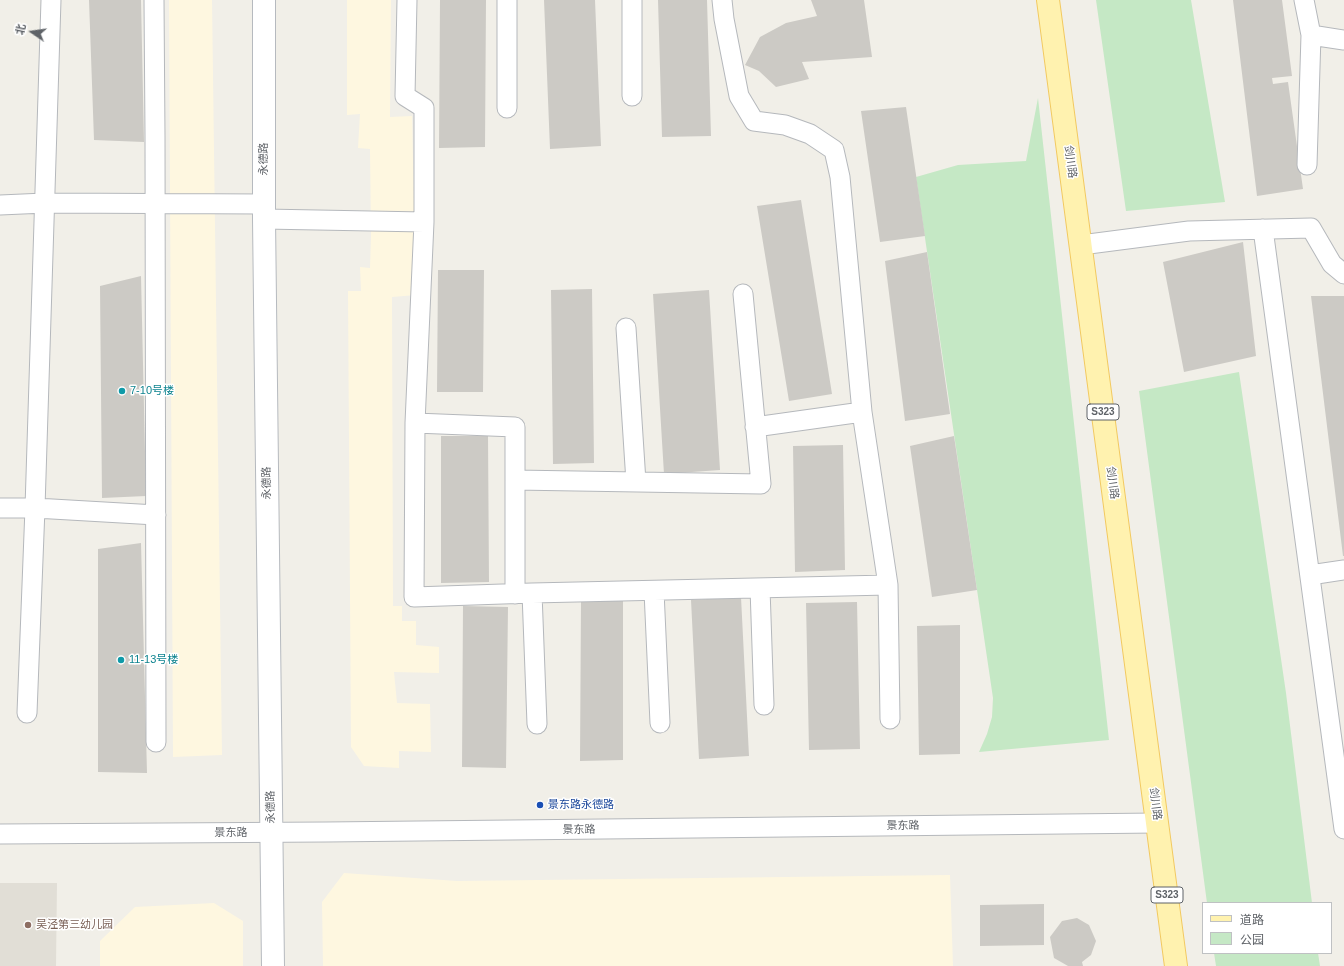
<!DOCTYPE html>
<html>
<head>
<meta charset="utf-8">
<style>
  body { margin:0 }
  #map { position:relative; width:1344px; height:966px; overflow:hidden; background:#f1efe8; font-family:Arial,"Noto Sans SC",sans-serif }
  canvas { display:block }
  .legend { position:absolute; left:1202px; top:902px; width:130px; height:52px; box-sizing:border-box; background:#fff; border:1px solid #bfc1c3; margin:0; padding:5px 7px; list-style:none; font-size:12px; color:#5f6368 }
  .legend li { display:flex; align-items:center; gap:8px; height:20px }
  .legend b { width:20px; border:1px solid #bfc1c3 }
  .north { position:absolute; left:12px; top:12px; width:40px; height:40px; -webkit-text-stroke:3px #fff; paint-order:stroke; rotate:283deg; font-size:11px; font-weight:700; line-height:16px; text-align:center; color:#5f6368 }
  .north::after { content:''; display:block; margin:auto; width:14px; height:18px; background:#5f6368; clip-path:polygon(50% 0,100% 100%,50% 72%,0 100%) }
</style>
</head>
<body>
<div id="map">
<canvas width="1344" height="966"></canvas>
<ul class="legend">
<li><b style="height:5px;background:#fff2af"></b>道路</li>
<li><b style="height:11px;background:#c5e8c5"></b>公园</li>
</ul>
<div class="north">北</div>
</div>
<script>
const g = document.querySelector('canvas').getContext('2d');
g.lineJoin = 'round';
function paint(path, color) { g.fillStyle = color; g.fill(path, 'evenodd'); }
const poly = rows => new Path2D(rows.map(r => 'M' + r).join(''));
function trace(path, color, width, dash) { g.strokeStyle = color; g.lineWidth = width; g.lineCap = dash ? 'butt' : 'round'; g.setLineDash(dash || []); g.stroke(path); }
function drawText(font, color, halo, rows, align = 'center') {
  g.font = font + ' Arial,"Noto Sans SC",sans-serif'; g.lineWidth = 3; g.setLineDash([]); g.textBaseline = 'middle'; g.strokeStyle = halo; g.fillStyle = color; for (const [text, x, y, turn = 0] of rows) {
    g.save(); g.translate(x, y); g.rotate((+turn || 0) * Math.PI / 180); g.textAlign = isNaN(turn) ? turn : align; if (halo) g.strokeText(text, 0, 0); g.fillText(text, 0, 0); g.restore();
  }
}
paint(poly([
  [169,0,212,0,222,755,173,757],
  [347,0,391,0,390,117,412,116,416,295,392,297,393,606,402,606,402,621,416,621,416,645,439,647,439,673,394,672,397,703,430,704,431,752,399,751,399,768,364,766,351,747,348,291,361,291,360,267,370,268,371,236,370,149,358,148,360,114,347,115],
  [344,873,457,881,950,875,953,966,323,966,322,902],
  [214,903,243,921,243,966,100,966,100,941,135,907]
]), '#fef7e0');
paint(poly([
  [0,883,57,883,56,966,0,966]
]), '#e1ded6');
paint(poly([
  [1096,0,1191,0,1225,202,1126,211],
  [1038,98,1109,740,979,752,987,734,992,717,993,698,916,177,958,165,1026,161],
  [1239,372,1286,693,1312,903,1207,903,1139,391],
  [1214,953,1318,953,1320,966,1216,966]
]), '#c5e8c5');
paint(poly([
  [89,0,141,0,144,142,94,140],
  [440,0,486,0,485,147,439,148],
  [544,0,595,0,601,146,550,149],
  [658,0,707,0,711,136,662,137],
  [811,0,864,0,872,57,802,62,809,79,776,87,759,71,745,65,760,37,786,23,817,16],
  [1233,0,1282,0,1292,76,1272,78,1273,84,1288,82,1303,189,1257,196],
  [906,107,925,236,880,242,861,111],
  [801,200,832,394,789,401,757,206],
  [1243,242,1256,356,1184,372,1163,262],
  [927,252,950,414,905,421,885,261],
  [438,270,484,270,483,392,437,392],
  [141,276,146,496,102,498,100,286],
  [592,289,594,463,553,464,551,290],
  [709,290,720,470,664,474,653,294],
  [1311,296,1344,296,1344,556,1343,556],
  [441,436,488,436,489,582,441,583],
  [954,436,977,590,932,597,910,446],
  [843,445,845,570,795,572,793,446],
  [141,543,147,773,98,772,98,549],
  [741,597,749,756,699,759,691,600],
  [623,600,623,760,580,761,581,602],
  [857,602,860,749,809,750,806,603],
  [463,606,508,607,506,768,462,767],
  [960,625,960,754,919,755,917,626],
  [1044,904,1044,945,980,946,980,905],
  [1077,918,1089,925,1096,941,1091,955,1082,962,1083,966,1068,966,1054,958,1050,937,1062,921]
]), '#cccac5');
const street = poly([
  [154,0,155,135,156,742],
  [407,0,405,96,424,108,424,222],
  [507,0,507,108],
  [632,0,632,96],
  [722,0,724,19,739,96,754,121,785,125,810,134,834,150,840,177,862,412,888,585,890,719],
  [1304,0,1311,35,1344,40],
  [1307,165,1311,35],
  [0,205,45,203,264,204],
  [264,219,424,222,415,423,515,427,515,594],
  [1263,229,1344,829],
  [1081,245,1189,231,1311,228,1332,264,1344,274],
  [626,328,636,482],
  [415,423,414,597,532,593,537,724],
  [755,427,862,412],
  [515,480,761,484,743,294],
  [0,508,35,508,51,0],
  [1310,575,1344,570],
  [760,588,764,705],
  [654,591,660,723],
  [532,593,888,585],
  [27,713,35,508,156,515],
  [0,834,326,832,1157,823]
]);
const secondary = poly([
  [264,0,264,219,273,966]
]);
const primary = poly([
  [1048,0,1176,966]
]);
trace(street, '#b5b8bc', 21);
trace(secondary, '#b6babf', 24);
trace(primary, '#f2c960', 24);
trace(street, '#fff', 19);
trace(secondary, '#fff', 22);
trace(primary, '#fff2af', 22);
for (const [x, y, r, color] of [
  [122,391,4,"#0f9aa8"],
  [121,660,4,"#0f9aa8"],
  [540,805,4,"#1a4fb4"],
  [28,925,4,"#8d6e63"]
]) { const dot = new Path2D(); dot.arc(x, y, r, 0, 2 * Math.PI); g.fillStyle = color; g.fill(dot); trace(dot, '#fff', 1.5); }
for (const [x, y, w] of [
  [1103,412,32],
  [1167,895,32]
]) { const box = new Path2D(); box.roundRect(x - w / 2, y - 8, w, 16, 3); g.fillStyle = '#fff'; g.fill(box); trace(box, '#5f6368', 1); }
drawText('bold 10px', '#5f6368', null, [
  ["S323",1103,412],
  ["S323",1167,895]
]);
drawText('11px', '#5f6368', '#fff', [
  ["永德路",264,159,-90],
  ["剑川路",1070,162,82],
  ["永德路",267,483,-91],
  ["剑川路",1112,483,82],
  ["剑川路",1155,804,83],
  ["永德路",271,807,-91],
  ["景东路",903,826,-1],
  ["景东路",579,830,-1],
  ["景东路",231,833]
]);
drawText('11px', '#0d838f', '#fff', [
  ["7-10号楼",130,391],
  ["11-13号楼",129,660]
], 'left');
drawText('11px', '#164399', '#fff', [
  ["景东路永德路",548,805]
], 'left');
drawText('11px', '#785e54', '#fff', [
  ["吴泾第三幼儿园",36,925]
], 'left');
</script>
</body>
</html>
